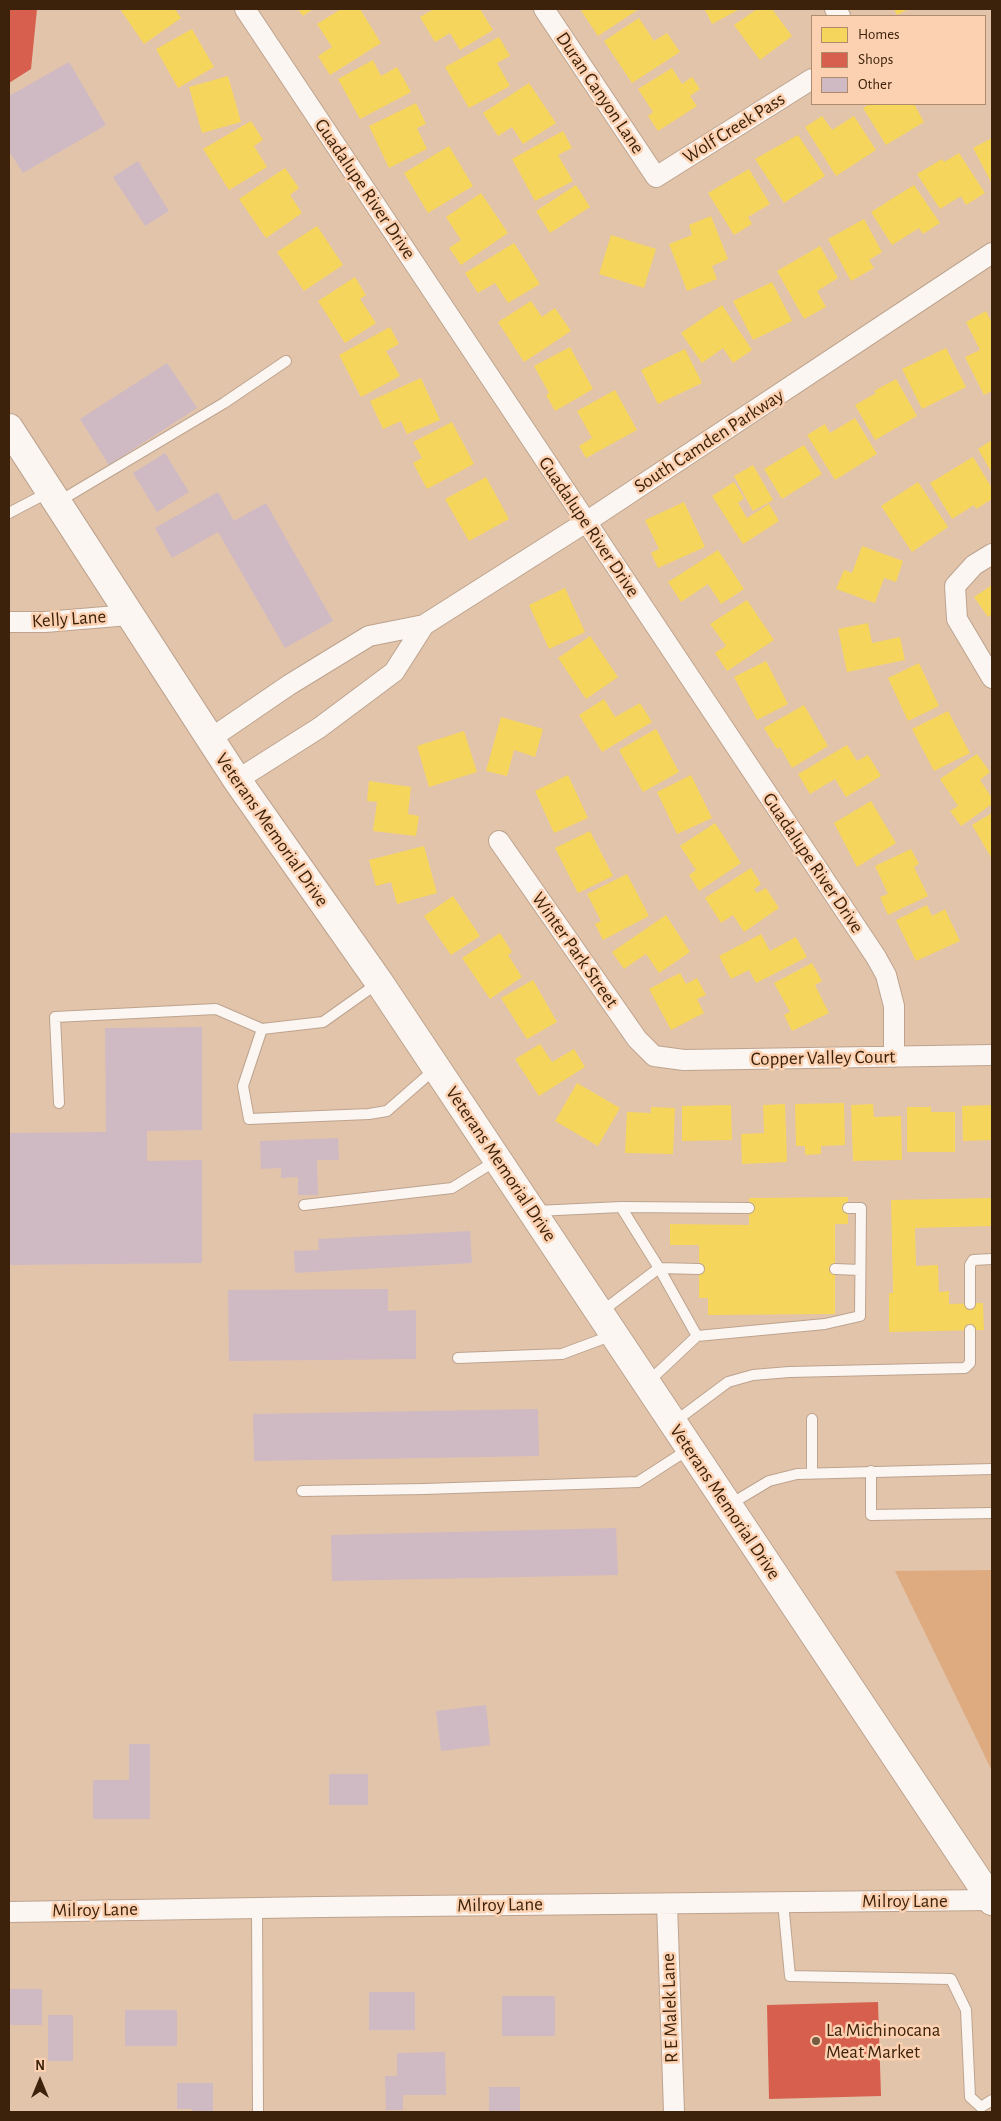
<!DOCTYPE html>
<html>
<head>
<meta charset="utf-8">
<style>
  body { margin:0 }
  #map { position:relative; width:1001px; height:2121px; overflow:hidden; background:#e2c4ab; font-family:"Alegreya Sans",sans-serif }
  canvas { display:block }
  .frame { position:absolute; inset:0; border:10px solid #3c220a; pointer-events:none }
  .legend { position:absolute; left:811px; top:15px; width:175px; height:90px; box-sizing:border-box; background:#fcd1b1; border:1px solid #af8b6e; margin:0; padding:6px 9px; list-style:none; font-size:15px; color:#3c220a }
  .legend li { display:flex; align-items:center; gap:10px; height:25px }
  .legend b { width:25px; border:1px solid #af8b6e }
  .north { position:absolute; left:15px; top:2056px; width:50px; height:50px; -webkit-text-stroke:4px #fcd1b1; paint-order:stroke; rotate:0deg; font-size:14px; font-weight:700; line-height:20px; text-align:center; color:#3c220a }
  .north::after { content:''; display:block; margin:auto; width:18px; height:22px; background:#3c220a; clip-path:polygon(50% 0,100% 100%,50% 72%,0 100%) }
</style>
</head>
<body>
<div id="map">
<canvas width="1001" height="2121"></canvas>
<div class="frame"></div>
<ul class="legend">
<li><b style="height:14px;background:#f6d55c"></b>Homes</li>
<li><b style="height:14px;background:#d6604d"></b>Shops</li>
<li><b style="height:14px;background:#cfbac3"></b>Other</li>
</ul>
<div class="north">N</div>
</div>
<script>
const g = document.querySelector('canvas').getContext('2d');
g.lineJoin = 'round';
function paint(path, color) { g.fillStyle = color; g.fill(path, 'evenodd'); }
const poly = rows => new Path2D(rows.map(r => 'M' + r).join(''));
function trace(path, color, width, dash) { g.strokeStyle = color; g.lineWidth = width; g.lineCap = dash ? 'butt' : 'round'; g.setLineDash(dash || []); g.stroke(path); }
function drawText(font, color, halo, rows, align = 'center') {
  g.font = font + ' "Alegreya Sans",sans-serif'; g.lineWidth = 5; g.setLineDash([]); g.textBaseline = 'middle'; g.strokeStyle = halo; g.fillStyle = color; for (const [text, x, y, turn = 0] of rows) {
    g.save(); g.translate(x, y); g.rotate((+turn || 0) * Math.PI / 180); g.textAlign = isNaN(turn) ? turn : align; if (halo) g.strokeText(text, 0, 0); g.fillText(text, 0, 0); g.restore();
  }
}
paint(poly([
  [992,1570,992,1771,895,1571]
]), '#deab81');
paint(poly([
  [120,9,175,9,181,18,144,44],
  [298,9,313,9,303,16],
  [341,9,360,9,381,43,330,75,318,56,332,47,317,24],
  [434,9,480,9,493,30,460,50,450,33,435,42,420,17],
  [580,9,639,9,598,36],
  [708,9,740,9,712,24,705,10],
  [757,9,772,9,792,36,760,60,734,25],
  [894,9,909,9,897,15],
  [639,18,654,41,667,33,680,52,632,83,604,41],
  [192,29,214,67,178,88,156,49],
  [499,37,510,56,497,63,510,86,469,108,445,67],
  [373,60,381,76,397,67,411,92,360,119,338,79],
  [672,68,682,84,692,77,700,89,690,96,697,106,658,131,648,116,653,112,638,89],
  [228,76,241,122,202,133,189,87],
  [529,83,556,123,523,144,512,127,498,136,483,113],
  [416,103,426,124,417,128,427,149,389,168,369,126],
  [870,104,914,104,924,122,886,145,863,108],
  [822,116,832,130,854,116,876,150,836,176,805,127],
  [251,121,263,140,254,146,267,167,229,190,203,149],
  [563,131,572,148,558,155,573,181,535,201,512,159],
  [798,135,825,176,784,203,755,159],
  [992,138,992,184,973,148],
  [449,146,473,186,428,213,404,173],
  [959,153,985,193,966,205,961,196,940,209,917,174,942,159,944,162],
  [285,168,299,188,290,195,302,213,266,238,239,199],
  [749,169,770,204,748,217,752,224,734,235,708,193],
  [576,185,590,207,550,233,536,211],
  [914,185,940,223,923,234,919,228,892,245,871,212],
  [481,193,508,233,461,265,449,248,461,240,446,217],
  [711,216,728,259,712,266,717,279,687,291,669,244,692,235,689,225],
  [864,219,882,252,869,260,874,268,851,281,828,239],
  [317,226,343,265,304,291,277,252],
  [611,235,656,249,644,288,599,274],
  [514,243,540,284,508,303,495,283,478,293,465,273],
  [820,246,838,278,817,291,826,307,804,319,777,271],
  [355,277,366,295,360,299,376,323,345,343,318,301],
  [772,282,792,321,753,340,733,301],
  [531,301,542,317,555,308,571,331,524,362,498,322],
  [722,305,752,350,733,363,723,348,702,363,681,333],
  [986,311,992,323,992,391,984,395,965,357,980,350,966,322],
  [390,327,399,344,386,351,400,376,361,397,339,355],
  [570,347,593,389,555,411,546,395,549,393,534,366],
  [946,348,966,387,922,409,902,369],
  [685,349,702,383,658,404,641,370],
  [421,378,440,420,407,434,401,421,383,429,370,401],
  [896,379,917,416,875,440,855,405,876,393,874,391],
  [615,390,637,430,586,458,579,446,592,438,577,411],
  [855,418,877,454,835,480,807,435,825,424,830,433],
  [452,422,474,464,427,489,413,463,422,458,413,442],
  [992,440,992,473,978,449],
  [804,445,822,474,782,499,764,469],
  [973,457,992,488,992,499,976,509,974,505,952,519,930,483],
  [753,465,773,500,753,511,734,476],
  [486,477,509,519,469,541,445,499],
  [734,482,744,498,738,503,747,518,769,504,779,521,743,544,712,496],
  [918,482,948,527,912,552,881,506],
  [684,502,705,547,658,568,651,553,659,549,645,520],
  [862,546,903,561,896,582,884,578,875,603,836,589,844,570,852,573],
  [718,550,744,589,721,604,708,584,681,602,668,582],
  [992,585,992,617,991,615,988,617,974,597],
  [565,588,585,632,549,649,529,605],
  [747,600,774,640,727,671,715,653,726,646,710,624],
  [868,623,872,643,900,637,905,660,847,672,838,629],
  [590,636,618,677,586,699,558,658],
  [766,661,788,704,757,720,734,677],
  [919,663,939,706,908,721,888,678],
  [604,699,615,717,640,703,652,722,602,752,579,715],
  [804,705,828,746,792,768,780,747,777,749,764,728],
  [948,711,970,753,934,771,912,729],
  [501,717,543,729,535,757,514,750,507,776,486,771],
  [656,729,679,772,643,792,619,750],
  [464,731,477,772,429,787,417,746],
  [847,745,857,761,868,755,881,776,846,797,835,779,810,794,798,774],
  [977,754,990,772,980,780,992,798,992,804,961,826,950,811,958,806,940,779],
  [568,775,588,818,554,833,535,791],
  [691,775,712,818,677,834,657,792],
  [369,781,411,787,408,814,419,816,416,836,373,831,377,802,367,801],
  [871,801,896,843,857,867,834,823],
  [992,813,992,859,972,825],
  [715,823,741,863,699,891,689,875,696,870,680,846],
  [590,831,613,876,578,893,555,848],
  [424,846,437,893,397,904,391,882,376,886,369,860],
  [911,849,919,864,914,867,928,896,888,915,880,897,888,894,875,866],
  [751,868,761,884,754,889,757,893,766,888,779,908,744,932,733,915,721,923,705,898],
  [627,874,649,916,603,940,595,924,601,921,587,894],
  [453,896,480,936,451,955,424,916],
  [927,905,932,916,945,909,960,941,916,961,896,920],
  [666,915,690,952,659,973,646,954,624,969,612,952],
  [500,933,512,952,508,955,522,977,490,999,462,958],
  [761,934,770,951,796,937,807,957,756,983,749,970,731,979,719,956],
  [812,963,822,981,815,985,829,1013,792,1031,784,1015,790,1012,774,983],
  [680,973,686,984,697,978,706,995,697,999,704,1013,671,1030,649,989],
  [533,980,557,1022,527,1039,501,998],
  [540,1044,552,1062,574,1049,585,1067,539,1096,515,1059],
  [577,1083,620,1108,598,1146,555,1121],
  [844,1103,845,1145,821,1146,821,1154,805,1155,805,1146,796,1146,795,1104],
  [785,1104,787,1162,742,1164,741,1134,764,1133,763,1105],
  [873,1104,874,1117,901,1116,902,1160,853,1161,851,1105],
  [731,1105,732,1140,682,1141,682,1106],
  [992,1105,992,1140,963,1141,962,1106],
  [651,1107,675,1108,673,1154,625,1153,627,1112,651,1113],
  [907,1107,931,1107,931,1112,955,1112,955,1152,907,1152],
  [848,1197,848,1224,835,1224,835,1314,708,1315,708,1298,699,1298,699,1245,670,1245,670,1224,749,1225,749,1198],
  [992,1198,992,1226,915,1228,916,1266,938,1265,939,1292,949,1291,949,1304,983,1303,984,1330,889,1332,889,1293,893,1293,891,1200]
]), '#f6d55c');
paint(poly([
  [9,9,37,9,31,69,9,83],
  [878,2002,881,2096,769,2099,767,2005]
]), '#d6604d');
paint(poly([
  [69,62,106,125,23,173,11,154,9,155,9,96],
  [138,161,169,211,145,226,113,177],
  [167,363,197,408,109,465,80,419],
  [165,453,189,492,157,512,133,473],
  [218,492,234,521,266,503,333,621,285,648,218,532,172,558,155,528],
  [202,1027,202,1130,147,1131,147,1161,202,1160,202,1263,9,1265,9,1133,106,1132,105,1028],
  [338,1138,339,1160,317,1160,318,1195,298,1195,298,1177,281,1178,281,1168,261,1169,260,1141],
  [470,1231,472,1263,295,1273,294,1251,319,1250,318,1239],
  [388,1289,388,1311,416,1310,416,1359,229,1361,228,1290],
  [538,1409,539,1456,254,1461,253,1414],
  [616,1528,618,1575,332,1581,331,1535],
  [486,1705,490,1745,441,1751,436,1711],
  [129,1744,150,1744,150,1819,93,1819,93,1780,129,1780],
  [329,1774,368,1774,368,1805,329,1805],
  [9,1989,42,1989,42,2025,9,2025],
  [369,1992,415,1992,415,2030,369,2030],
  [502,1996,555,1996,555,2036,502,2036],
  [125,2010,177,2010,177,2046,125,2046],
  [48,2015,73,2015,73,2061,48,2061],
  [445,2052,446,2095,403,2095,403,2110,386,2110,385,2076,397,2076,397,2053],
  [177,2083,213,2083,213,2112,192,2112,192,2109,177,2109],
  [489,2087,520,2087,520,2112,489,2112]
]), '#cfbac3');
const lane = poly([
  [58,502,224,403,286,361],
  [9,513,49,492],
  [262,1029,243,1086,249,1119,369,1114,387,1111,435,1069],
  [59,1103,55,1017,216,1009,262,1029,323,1022,378,983],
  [304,1205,452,1188,497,1160],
  [621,1207,659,1268,699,1269],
  [536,1211,621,1207,749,1208],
  [835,1269,860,1270],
  [970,1304,970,1265,973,1260,992,1259],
  [601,1312,659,1268,697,1336],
  [458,1358,562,1354,613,1335],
  [647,1383,697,1336,825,1324,860,1316,861,1208,848,1208],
  [812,1419,812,1473],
  [673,1423,728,1382,753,1375,789,1372,965,1368,970,1363,970,1330],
  [871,1471,871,1515,992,1513],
  [302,1491,424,1489,638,1482,689,1449],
  [729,1505,769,1481,797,1474,992,1469],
  [783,1902,790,1976,951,1979,966,2010,970,2097,981,2107,992,2100],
  [257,1908,258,2112]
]);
const street = poly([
  [245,9,876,957,886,975,894,1006,894,1057],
  [544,9,656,177,812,79],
  [835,9,840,16],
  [992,554,974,565,955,586,957,619,992,678],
  [9,622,45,622,129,615],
  [210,739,289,685,369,636,424,625,586,522,992,253],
  [237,780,319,728,394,672,424,625],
  [499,841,637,1039,654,1056,684,1060,992,1055],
  [667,1904,674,2112],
  [9,1912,321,1907,992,1900]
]);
const primary = poly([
  [9,428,237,780,379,982,992,1901]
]);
trace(lane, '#bda38e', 12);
trace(street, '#bda38e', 22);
trace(primary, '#bda38e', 30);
trace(lane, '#fbf6f2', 10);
trace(street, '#fbf6f2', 20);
trace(primary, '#fbf6f2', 28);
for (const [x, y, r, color] of [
  [816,2041,5,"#765b42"]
]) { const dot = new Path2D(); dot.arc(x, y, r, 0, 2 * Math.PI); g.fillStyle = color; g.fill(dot); trace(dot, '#fcd1b1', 2); }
drawText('19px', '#3c220a', '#fcd1b1', [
  ["Duran Canyon Lane",600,93,56],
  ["Wolf Creek Pass",734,128,-32],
  ["Guadalupe River Drive",365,189,56],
  ["South Camden Parkway",709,441,-33],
  ["Guadalupe River Drive",589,527,56],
  ["Kelly Lane",69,619,-4],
  ["Veterans Memorial Drive",272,830,55],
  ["Guadalupe River Drive",813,863,56],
  ["Winter Park Street",575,950,55],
  ["Copper Valley Court",823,1058,-1],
  ["Veterans Memorial Drive",501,1164,56],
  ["Veterans Memorial Drive",725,1502,56],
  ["Milroy Lane",905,1901],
  ["Milroy Lane",500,1905,-1],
  ["Milroy Lane",95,1910,-1],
  ["R E Malek Lane",670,2008,-92]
]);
drawText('19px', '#3c220a', '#fcd1b1', [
  ["La Michinocana",826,2030],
  ["Meat Market",826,2052]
], 'left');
</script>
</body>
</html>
